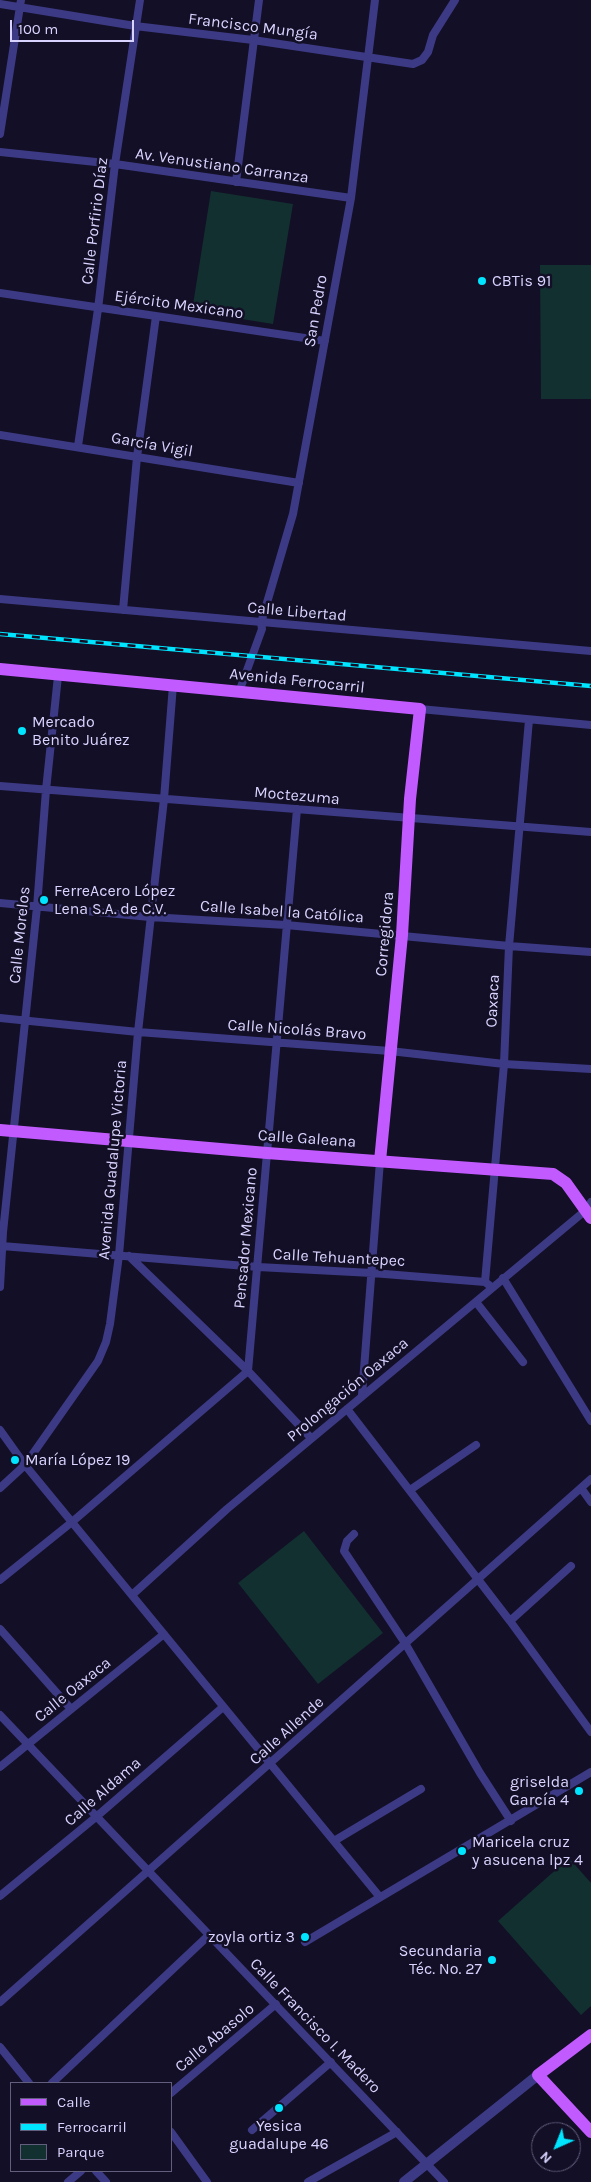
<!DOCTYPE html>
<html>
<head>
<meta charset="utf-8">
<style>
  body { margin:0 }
  #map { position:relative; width:591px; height:2182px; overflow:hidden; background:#130f26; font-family:Karla,sans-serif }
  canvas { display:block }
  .legend { position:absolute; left:10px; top:2082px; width:162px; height:90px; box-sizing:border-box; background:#130f26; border:1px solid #625e7d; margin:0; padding:6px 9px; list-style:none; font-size:15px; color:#d9d4ff }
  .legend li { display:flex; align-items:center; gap:10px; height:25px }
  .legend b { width:25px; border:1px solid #625e7d }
  .north { position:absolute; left:531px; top:2122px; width:50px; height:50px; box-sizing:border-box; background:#130f26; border:1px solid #625e7d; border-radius:50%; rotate:224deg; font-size:14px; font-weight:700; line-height:20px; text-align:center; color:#d9d4ff }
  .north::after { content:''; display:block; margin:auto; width:18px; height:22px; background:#00e5ff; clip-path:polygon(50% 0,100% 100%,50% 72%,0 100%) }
  .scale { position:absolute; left:10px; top:20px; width:124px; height:22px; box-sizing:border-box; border:2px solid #d9d4ff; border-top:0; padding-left:6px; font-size:15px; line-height:18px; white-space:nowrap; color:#d9d4ff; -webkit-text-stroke:4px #130f26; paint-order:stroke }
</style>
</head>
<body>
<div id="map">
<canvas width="591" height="2182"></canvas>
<ul class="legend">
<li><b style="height:6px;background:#c25bff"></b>Calle</li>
<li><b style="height:6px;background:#00e5ff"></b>Ferrocarril</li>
<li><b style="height:14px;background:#12302f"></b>Parque</li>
</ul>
<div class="north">N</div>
<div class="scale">100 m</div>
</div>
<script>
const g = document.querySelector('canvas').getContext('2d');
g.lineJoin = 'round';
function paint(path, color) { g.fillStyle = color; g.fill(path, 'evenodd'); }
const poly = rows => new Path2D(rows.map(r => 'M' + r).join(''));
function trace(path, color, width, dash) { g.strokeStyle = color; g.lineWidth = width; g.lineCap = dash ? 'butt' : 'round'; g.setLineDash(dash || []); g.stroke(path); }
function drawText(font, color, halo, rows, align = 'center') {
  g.font = font + ' Karla,sans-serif'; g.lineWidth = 5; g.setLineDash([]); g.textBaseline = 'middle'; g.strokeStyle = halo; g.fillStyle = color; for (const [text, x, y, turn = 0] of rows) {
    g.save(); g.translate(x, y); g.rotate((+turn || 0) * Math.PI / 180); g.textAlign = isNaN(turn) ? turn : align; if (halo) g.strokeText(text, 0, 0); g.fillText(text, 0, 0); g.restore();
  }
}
paint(poly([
  [211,191,293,204,273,324,192,311],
  [540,265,591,265,591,399,541,399],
  [304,1531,383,1633,318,1684,238,1583],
  [569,1858,591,1883,591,2006,581,2015,498,1921]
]), '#12302f');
trace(poly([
  [0,4,135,26,253,40,413,64,422,60,428,52,433,35,455,0],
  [0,134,21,0],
  [0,152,115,164,351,198],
  [236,182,259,0],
  [0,293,325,341],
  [0,435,299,483],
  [78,446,98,309,115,164,140,0],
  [0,599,591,651],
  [123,610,137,457,156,316],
  [239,692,262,629,261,623,293,514,351,198,375,0],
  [420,709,591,725],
  [0,786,591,832],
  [0,903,150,917,286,925,509,946,591,952],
  [0,1018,138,1032,390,1051,504,1064,591,1069],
  [2,1246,258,1267,372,1273,485,1282,489,1285],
  [129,1256,248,1371,311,1438],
  [503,1278,591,1421],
  [485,1282,504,1064,509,946,529,720],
  [0,1287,3,1232,37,907,46,790,58,676],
  [476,1302,523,1362],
  [362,1395,380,1161],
  [347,1409,510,1621,591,1732],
  [0,1430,25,1465,379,1896],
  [0,1488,25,1465,98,1361,106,1342,110,1324,119,1255,138,1032,164,799,173,685],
  [581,1488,591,1502],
  [410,1490,476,1445],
  [354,1534,347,1541,344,1551,405,1643,480,1773,511,1821],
  [0,1580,72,1522,248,1371,297,809],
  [132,1595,227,1509,586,1210,591,1202],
  [510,1621,571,1566],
  [0,1629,71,1709],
  [0,1715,444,2182],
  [0,1767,164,1634],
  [334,1841,421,1789],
  [0,1896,96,1817,223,1707],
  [305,1942,591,1772],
  [0,2002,591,1479],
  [0,2047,29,2083],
  [52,2083,209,1935],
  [171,2093,276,2004],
  [252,2130,331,2062],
  [171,2132,207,2182],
  [96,2171,106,2182],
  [68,2182,81,2171],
  [308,2182,397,2132]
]), '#3d3a85', 8);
trace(poly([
  [404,2182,538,2075]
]), '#3d3a85', 10);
trace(poly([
  [0,669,420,709,410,799,402,935,380,1161],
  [0,1130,267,1153,553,1174,566,1183,591,1218],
  [591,2035,538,2075,591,2132]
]), '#c25bff', 12);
const rail = poly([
  [0,634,591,686]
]);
trace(rail, '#00e5ff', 4.5);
trace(rail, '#130f26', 2.5, [8]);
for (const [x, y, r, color] of [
  [482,281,5,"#00e5ff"],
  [22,731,5,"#00e5ff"],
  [44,900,5,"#00e5ff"],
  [15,1460,5,"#00e5ff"],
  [579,1791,5,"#00e5ff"],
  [462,1851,5,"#00e5ff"],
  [305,1937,5,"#00e5ff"],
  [492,1960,5,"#00e5ff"],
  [279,2108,5,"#00e5ff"]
]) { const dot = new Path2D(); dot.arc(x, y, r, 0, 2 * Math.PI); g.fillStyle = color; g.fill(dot); trace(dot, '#130f26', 2); }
drawText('16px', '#d9d4ff', '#130f26', [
  ["Francisco Mungía",253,27,7],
  ["Av. Venustiano Carranza",222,166,8],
  ["Calle Porfirio Díaz",95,221,-83],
  ["Ejército Mexicano",179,305,8],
  ["San Pedro",316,311,-80],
  ["García Vigil",152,445,10],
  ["Calle Libertad",297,612,5],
  ["Avenida Ferrocarril",297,681,6],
  ["Moctezuma",297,796,5],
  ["Calle Isabel la Católica",282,912,4],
  ["Corregidora",385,934,-85],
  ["Calle Morelos",20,935,-84],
  ["Oaxaca",493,1001,-87],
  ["Calle Nicolás Bravo",297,1030,4],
  ["Calle Galeana",307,1139,4],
  ["Avenida Guadalupe Victoria",113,1160,-85],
  ["Pensador Mexicano",246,1238,-85],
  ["Calle Tehuantepec",339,1258,3],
  ["Prolongación Oaxaca",348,1390,-40],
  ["Calle Oaxaca",73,1690,-39],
  ["Calle Allende",287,1731,-42],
  ["Calle Aldama",103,1792,-41],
  ["Calle Francisco I. Madero",315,2026,46],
  ["Calle Abasolo",215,2038,-40]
]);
drawText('16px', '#d9d4ff', '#130f26', [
  ["CBTis 91",492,281],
  ["Mercado",32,722],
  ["Benito Juárez",32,740],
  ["FerreAcero López",54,891],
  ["Lena S.A. de C.V.",54,909],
  ["María López 19",25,1460],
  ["griselda",569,1782,"right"],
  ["García 4",569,1800,"right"],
  ["Maricela cruz",472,1842],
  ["y asucena lpz 4",472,1860],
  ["zoyla ortiz 3",295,1937,"right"],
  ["Secundaria",482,1951,"right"],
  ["Téc. No. 27",482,1969,"right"],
  ["Yesica",279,2126,"center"],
  ["guadalupe 46",279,2144,"center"]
], 'left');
</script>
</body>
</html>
